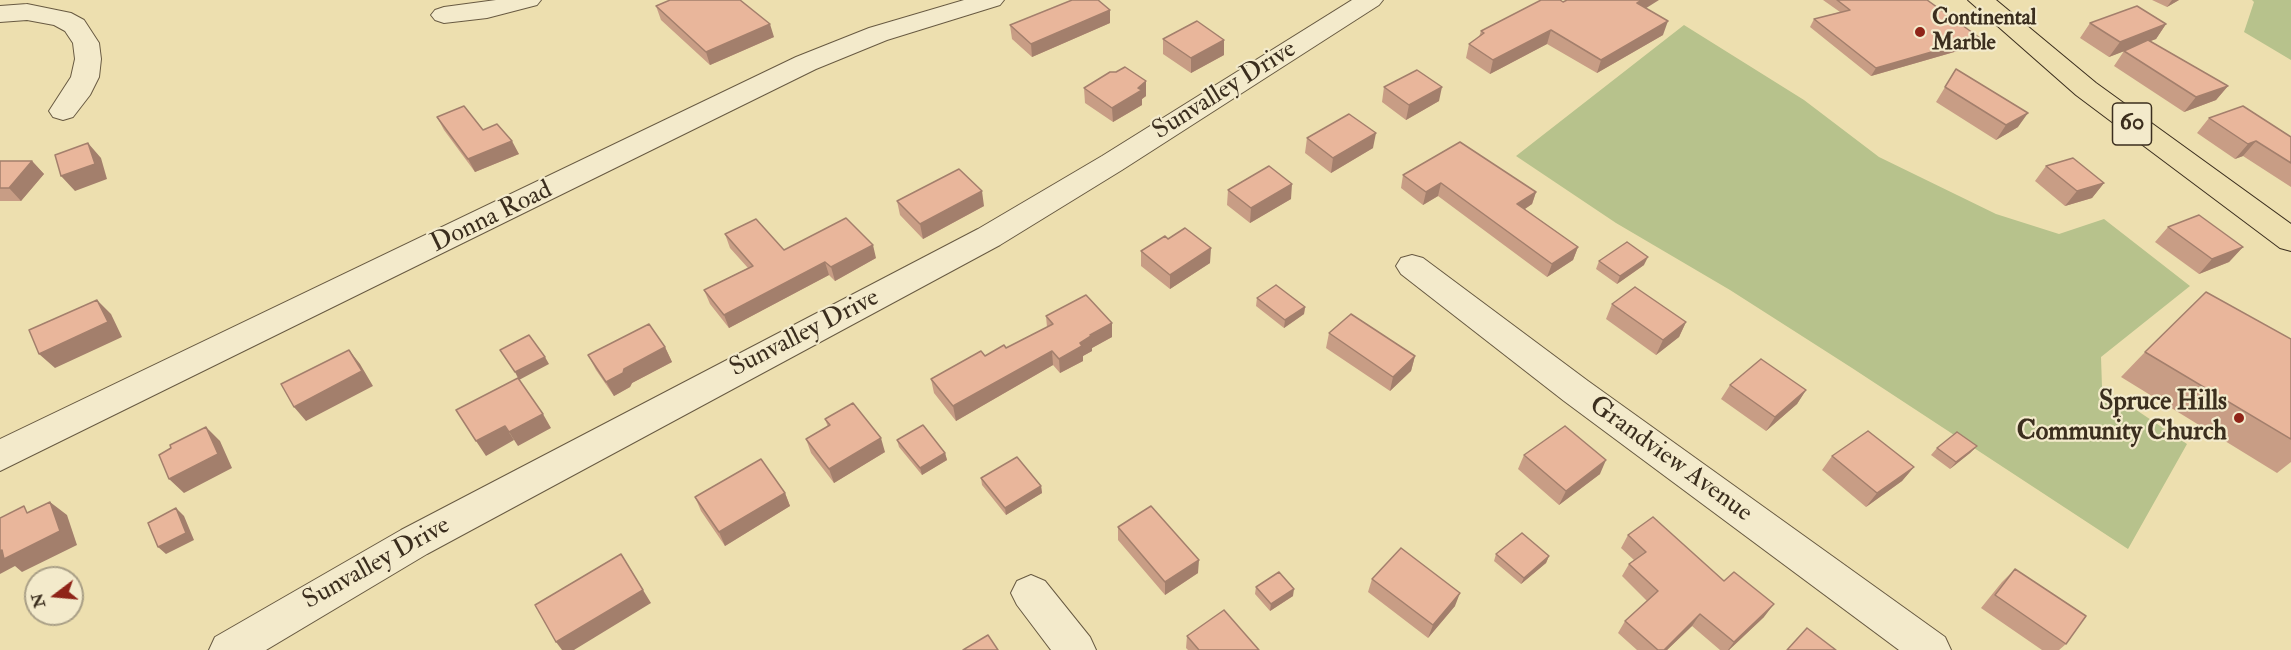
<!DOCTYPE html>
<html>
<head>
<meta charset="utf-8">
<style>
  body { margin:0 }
  #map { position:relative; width:2291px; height:650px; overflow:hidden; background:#eddfaf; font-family:"IM FELL Double Pica",serif }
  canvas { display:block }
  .north { position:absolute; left:24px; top:566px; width:60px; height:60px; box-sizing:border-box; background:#f3eacb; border:2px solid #a99f86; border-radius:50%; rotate:254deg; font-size:16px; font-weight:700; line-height:24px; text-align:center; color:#3b2e1e }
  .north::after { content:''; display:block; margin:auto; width:21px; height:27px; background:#8f2418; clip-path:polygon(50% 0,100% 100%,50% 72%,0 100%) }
</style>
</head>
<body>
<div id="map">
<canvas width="2291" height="650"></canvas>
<div class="north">N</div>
</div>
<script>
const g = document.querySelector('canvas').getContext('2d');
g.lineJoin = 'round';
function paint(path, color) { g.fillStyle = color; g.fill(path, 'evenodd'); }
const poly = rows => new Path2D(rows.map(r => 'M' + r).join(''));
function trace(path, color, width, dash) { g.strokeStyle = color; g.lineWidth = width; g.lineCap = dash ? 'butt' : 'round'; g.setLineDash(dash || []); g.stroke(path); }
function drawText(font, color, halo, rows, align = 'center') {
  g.font = font + ' "IM FELL Double Pica",serif'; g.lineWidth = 4.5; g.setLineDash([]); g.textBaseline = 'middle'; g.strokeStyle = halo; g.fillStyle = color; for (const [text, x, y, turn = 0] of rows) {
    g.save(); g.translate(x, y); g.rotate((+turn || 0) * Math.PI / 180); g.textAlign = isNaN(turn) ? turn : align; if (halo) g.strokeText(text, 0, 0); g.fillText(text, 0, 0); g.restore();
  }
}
paint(poly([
  [2252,0,2291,0,2291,60,2244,32,2254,2],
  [1684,25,1804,100,1879,157,1996,214,2059,234,2104,219,2190,286,2101,357,2102,387,2187,444,2128,549,1852,368,1730,290,1616,223,1516,156]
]), '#b7c28c');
const minor = poly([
  [496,0,541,0,537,5,487,18,444,23,435,20,431,15,435,10,444,7,496,0],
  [964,0,1004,0,1000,5,887,40,816,69,0,471,0,439,796,57,869,28,964,0],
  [1352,0,1383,0,1379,5,1122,170,1000,245,427,554,266,650,209,650,215,637,401,530,978,229,1102,156,1352,0],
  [27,4,71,13,84,20,99,43,101,59,99,77,90,95,73,117,63,120,53,117,49,111,71,77,75,59,73,43,65,31,54,25,27,20,0,22,0,6,27,4],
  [1412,255,1423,258,1588,381,1945,637,1951,650,1899,650,1564,401,1401,274,1396,266,1401,258,1412,255],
  [1031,575,1045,581,1090,637,1096,650,1051,650,1017,605,1011,593,1017,581,1031,575]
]);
const major = poly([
  [1968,0,1996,0,2096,83,2291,224,2291,251,2280,248,2076,95,1968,0]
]);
trace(minor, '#685a42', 2);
trace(major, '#3b2e1e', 2);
paint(minor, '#f3eacb');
paint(major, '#eddfaf');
paint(poly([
  [1823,0,1927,0,1975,46,1871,76,1810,27,1814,19,1840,12],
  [2152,0,2179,0,2167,7],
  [1563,2,1646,8,1663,35,1597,73,1547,44,1490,74,1466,58,1469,44,1479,37,1481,31],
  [656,6,774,37,710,65,661,20],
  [1110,10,1110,23,1032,57,1012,39,1010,25],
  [2090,23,2166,24,2156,39,2150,41,2228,86,2216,100,2184,112,2114,66,2124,51,2126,50,2109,57,2080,38],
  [1163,39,1224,55,1191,73,1163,54],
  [1956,69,2018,127,1996,140,1936,102],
  [1116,72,1146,96,1142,99,1142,105,1113,122,1085,103,1084,88],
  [1384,87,1439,101,1406,120,1382,102],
  [437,117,483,130,519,154,475,172,444,130],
  [2209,118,2291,137,2291,187,2243,156,2235,159,2197,133],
  [1307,138,1373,148,1331,173,1305,153],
  [0,161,32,161,44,174,21,201,0,201],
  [2046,166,2104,183,2092,198,2065,206,2035,181],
  [1403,175,1536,192,1532,204,1525,209,1578,247,1573,260,1547,277,1438,196,1423,205,1401,188],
  [1228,190,1291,199,1250,223,1227,205],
  [897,201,984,206,923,239,900,215],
  [2168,227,2243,247,2229,262,2199,274,2155,242],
  [725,234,784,250,876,258,835,281,829,275,729,328,710,304,704,290,748,268,730,248],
  [1168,239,1210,263,1170,289,1141,266,1141,251],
  [1599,261,1644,265,1617,284,1596,269],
  [1257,298,1305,307,1304,314,1284,328,1256,306],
  [1612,304,1686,322,1679,337,1656,355,1606,319],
  [1046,316,1112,323,1112,337,1092,348,1092,351,1083,356,1083,361,1060,373,1053,365,956,421,934,393,931,379,985,356,1006,348,1047,327],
  [1329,333,1415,356,1411,371,1390,391,1326,348],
  [2291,339,2291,462,2277,473,2121,377,2145,352],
  [665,347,672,362,632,383,630,387,614,396,596,370,588,355],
  [1730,385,1806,390,1797,404,1766,431,1721,399],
  [825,419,885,452,834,483,811,453,806,439,828,427],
  [897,440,945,453,947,460,922,475,899,447],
  [1977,446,1970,453,1950,469,1931,455,1937,448],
  [1524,455,1600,474,1559,505,1518,469],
  [1832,456,1914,467,1902,481,1866,507,1822,470],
  [981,478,1041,486,1042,493,1006,515,982,485],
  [785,493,790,506,725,546,701,511,695,497],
  [1118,527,1198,573,1165,595,1118,540],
  [1628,535,1724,581,1764,617,1729,650,1720,650,1692,626,1667,650,1637,650,1618,633,1625,621,1647,601,1622,576,1629,564,1634,560,1621,548],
  [1496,554,1549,556,1546,563,1521,584,1494,561],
  [2015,569,2066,644,2059,650,2042,650,1981,608,2002,582],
  [1372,579,1455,606,1428,638,1368,592],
  [1256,587,1293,596,1270,611,1255,594],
  [1187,636,1259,650,1188,650,1186,648]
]), '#c89d85');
paint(poly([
  [1642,0,1659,0,1632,17,1637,3],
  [2172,0,2179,0,2167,7],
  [1110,10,1110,23,1032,57,1031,44],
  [1668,21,1663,35,1597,73,1601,60],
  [770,24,774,37,710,65,706,52],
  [2166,24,2156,39,2109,57,2120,42],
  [1551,30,1547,44,1490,74,1493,60],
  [1980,38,1975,46,1871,76,1876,68],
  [1224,40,1224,55,1191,73,1191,58],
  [1146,81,1146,96,1142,99,1142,105,1113,122,1112,108],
  [2228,86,2216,100,2184,112,2196,97],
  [1442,87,1439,101,1406,120,1409,105],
  [2028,113,2018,127,1996,140,2006,125],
  [1376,133,1373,148,1331,173,1333,158],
  [512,141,519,154,475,172,468,159],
  [2256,141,2243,156,2235,159,2248,144],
  [88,143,101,158,107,179,75,191,61,176],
  [32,161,44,174,21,201,9,188],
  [1441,183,1438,196,1423,205,1426,192],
  [2104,183,2092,198,2065,206,2077,191],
  [1292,184,1291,199,1250,223,1251,208],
  [982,191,984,206,923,239,920,224],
  [1536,192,1532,204,1513,217,1517,204],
  [873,245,876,258,835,281,831,267],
  [1578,247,1573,260,1547,277,1552,264],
  [2243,247,2229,262,2199,274,2212,259],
  [1211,248,1210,263,1170,289,1170,275],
  [1648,257,1644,265,1617,284,1620,276],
  [825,262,829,275,729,328,724,315],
  [97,300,111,314,122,337,55,368,39,354],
  [1305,307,1304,314,1284,328,1285,320],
  [1686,322,1679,337,1656,355,1663,340],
  [1112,323,1112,337,1092,348,1092,351,1083,356,1083,361,1060,373,1059,359,1090,335],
  [665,347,672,362,632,383,630,387,614,396,606,382,624,369],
  [349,350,360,364,373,386,306,421,294,407],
  [1052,351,1053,365,956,421,953,406],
  [1415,356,1411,371,1390,391,1393,377],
  [545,357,549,364,519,380,515,372],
  [1806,390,1797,404,1766,431,1775,417],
  [543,414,551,428,518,446,509,432],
  [505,426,514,440,486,456,476,441],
  [206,427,220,441,232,468,184,493,169,479],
  [881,438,885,452,834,483,829,469],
  [1977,446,1970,453,1950,469,1956,462],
  [945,453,947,460,922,475,920,468],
  [1606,460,1600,474,1559,505,1566,491],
  [1914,467,1902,481,1866,507,1877,493],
  [1041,486,1042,493,1006,515,1005,508],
  [785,493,790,506,725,546,719,532],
  [50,502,67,515,77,545,22,572,15,566,0,574,0,551],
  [176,508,184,516,194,540,166,554,158,547],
  [621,554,651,603,574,650,562,650,556,642],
  [1549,556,1546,563,1521,584,1524,578],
  [1199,560,1198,573,1165,595,1165,582],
  [1294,589,1293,596,1270,611,1271,604],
  [1460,593,1455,606,1428,638,1433,625],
  [1774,604,1764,617,1729,650,1728,650,1734,642],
  [1700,614,1692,626,1667,650,1664,650]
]), '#a37f6c');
const building = poly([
  [670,0,740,0,770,24,706,52,656,6,670,0],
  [1072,0,1098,0,1110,10,1031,44,1010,25,1072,0],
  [1541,0,1560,0,1563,2,1567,0,1642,0,1637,3,1668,21,1601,60,1551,30,1493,60,1469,44,1484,33,1481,31,1541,0],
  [1837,0,1927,0,1980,38,1876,68,1814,19,1850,10,1837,0],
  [2137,6,2166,24,2120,42,2090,23,2137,6],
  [1197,21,1224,40,1191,58,1163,39,1197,21],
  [2148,40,2228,86,2196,97,2124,51,2148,40],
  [1125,67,1146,81,1138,88,1142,90,1112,108,1084,88,1110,72,1116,72,1125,67],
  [1956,69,2028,113,2006,125,1945,87,1956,69],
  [1417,70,1442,87,1409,105,1384,87,1417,70],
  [464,106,483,130,497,124,512,141,468,159,437,117,464,106],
  [2243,106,2291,137,2291,163,2256,141,2248,144,2209,118,2243,106],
  [1349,114,1376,133,1333,158,1307,138,1349,114],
  [1460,142,1536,192,1517,204,1578,247,1552,264,1441,183,1426,192,1403,175,1460,142],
  [88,143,95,164,61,176,55,155,88,143],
  [2073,158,2104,183,2077,191,2046,166,2073,158],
  [0,161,32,161,9,188,0,188,0,161],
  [1269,166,1292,184,1251,208,1228,190,1269,166],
  [959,169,982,191,920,224,897,201,959,169],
  [2199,215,2243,247,2212,259,2168,227,2199,215],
  [846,218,873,245,831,267,825,262,724,315,704,290,753,266,725,234,756,219,784,250,846,218],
  [1185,228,1211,248,1170,275,1141,251,1165,236,1168,239,1185,228],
  [1627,242,1648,257,1620,276,1599,261,1627,242],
  [1276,285,1305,307,1285,320,1257,298,1276,285],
  [1635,287,1686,322,1663,340,1612,304,1635,287],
  [2206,292,2291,339,2291,439,2145,352,2206,292],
  [1086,295,1112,323,1090,335,1091,336,1080,343,1082,346,1059,359,1052,351,953,406,931,379,981,351,985,356,1004,345,1006,348,1053,324,1046,316,1086,295],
  [97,300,108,322,39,354,29,330,97,300],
  [1351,314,1415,356,1393,377,1329,333,1351,314],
  [649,324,665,347,624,369,623,373,606,382,588,355,649,324],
  [529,335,545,357,515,372,500,350,529,335],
  [349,350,362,371,294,407,281,384,349,350],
  [1761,359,1806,390,1775,417,1730,385,1761,359],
  [518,378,543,414,509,432,505,426,476,441,456,410,518,378],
  [853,403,881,438,829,469,806,439,830,425,825,419,853,403],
  [923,425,945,453,920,468,897,440,923,425],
  [1565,426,1606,460,1566,491,1524,455,1565,426],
  [206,427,218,454,169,479,159,455,171,448,170,445,206,427],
  [1868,431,1914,467,1877,493,1832,456,1868,431],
  [1957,432,1977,446,1956,462,1937,448,1957,432],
  [1017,457,1041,486,1005,508,981,478,1017,457],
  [761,459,785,493,719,532,695,497,761,459],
  [50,502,60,531,4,559,2,550,0,551,0,518,24,506,27,513,50,502],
  [1151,506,1199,560,1165,582,1118,527,1151,506],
  [176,508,186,533,158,547,148,523,176,508],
  [1653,517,1724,581,1734,572,1774,604,1734,642,1700,614,1664,650,1658,650,1625,621,1658,591,1629,564,1646,552,1628,535,1653,517],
  [1522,533,1549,556,1524,578,1496,554,1522,533],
  [1401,548,1460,593,1433,625,1372,579,1401,548],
  [621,554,643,590,556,642,535,605,621,554],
  [2015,569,2086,616,2066,644,1995,595,2015,569],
  [1279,572,1294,589,1271,604,1256,587,1279,572],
  [1224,610,1259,650,1199,650,1187,636,1224,610],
  [1807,628,1836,650,1787,650,1807,628],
  [988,635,998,650,963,650,988,635]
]);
paint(building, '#e9b69b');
trace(building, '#a37f6c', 1.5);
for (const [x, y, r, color] of [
  [1920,32,6,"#8f2418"],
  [2239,418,6,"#8f2418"]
]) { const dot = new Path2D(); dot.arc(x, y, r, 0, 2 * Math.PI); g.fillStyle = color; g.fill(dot); trace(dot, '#f3eacb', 2); }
drawText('bold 22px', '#3b2e1e', '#f3eacb', [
  ["Continental",1932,19],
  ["Marble",1932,44]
], 'left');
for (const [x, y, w] of [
  [2132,124,39]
]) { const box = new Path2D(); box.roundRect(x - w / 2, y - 21, w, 42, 4.5); g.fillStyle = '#f3eacb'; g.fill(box); trace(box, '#3b2e1e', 1.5); }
drawText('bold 24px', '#3b2e1e', null, [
  ["60",2132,124]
]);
drawText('26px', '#3b2e1e', '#f3eacb', [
  ["Sunvalley Drive",1225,91,-32],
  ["Donna Road",492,218,-26],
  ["Sunvalley Drive",805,334,-27],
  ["Grandview Avenue",1670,460,36],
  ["Sunvalley Drive",377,564,-29]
]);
drawText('bold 26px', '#3b2e1e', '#f3eacb', [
  ["Spruce Hills",2227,403],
  ["Community Church",2227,433]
], 'right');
</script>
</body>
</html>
